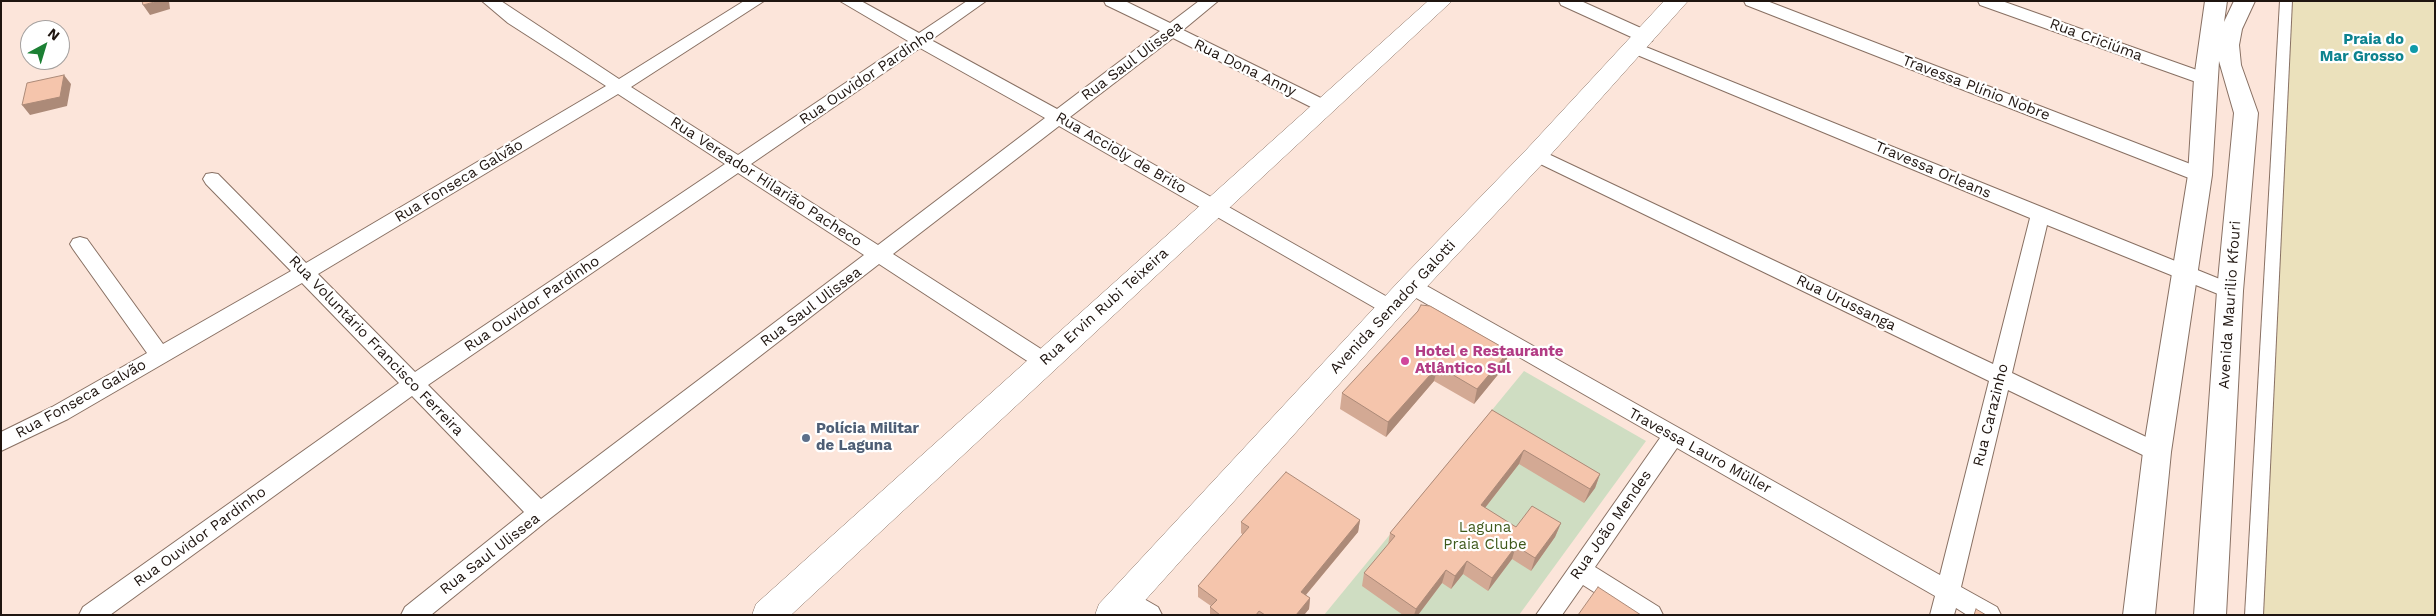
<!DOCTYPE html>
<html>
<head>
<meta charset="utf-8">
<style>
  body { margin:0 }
  #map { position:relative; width:2436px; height:616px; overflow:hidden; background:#fce5da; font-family:"Work Sans",sans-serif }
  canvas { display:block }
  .frame { position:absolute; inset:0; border:2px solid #1f1510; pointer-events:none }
  .north { position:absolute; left:20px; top:20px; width:50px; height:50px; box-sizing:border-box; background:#fff; border:1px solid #a5a19f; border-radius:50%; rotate:39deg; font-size:14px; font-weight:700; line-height:20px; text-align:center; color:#1f1510 }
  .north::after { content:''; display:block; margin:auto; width:18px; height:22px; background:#1c8034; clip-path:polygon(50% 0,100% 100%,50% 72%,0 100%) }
</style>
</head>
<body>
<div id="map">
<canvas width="2436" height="616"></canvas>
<div class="frame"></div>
<div class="north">N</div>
</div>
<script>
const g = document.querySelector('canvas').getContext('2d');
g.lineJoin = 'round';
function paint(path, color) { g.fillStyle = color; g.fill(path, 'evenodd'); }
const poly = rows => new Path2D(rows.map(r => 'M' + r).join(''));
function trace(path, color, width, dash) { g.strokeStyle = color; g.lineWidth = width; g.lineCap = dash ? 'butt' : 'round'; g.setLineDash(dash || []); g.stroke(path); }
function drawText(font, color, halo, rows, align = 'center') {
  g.font = font + ' "Work Sans",sans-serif'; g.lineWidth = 4.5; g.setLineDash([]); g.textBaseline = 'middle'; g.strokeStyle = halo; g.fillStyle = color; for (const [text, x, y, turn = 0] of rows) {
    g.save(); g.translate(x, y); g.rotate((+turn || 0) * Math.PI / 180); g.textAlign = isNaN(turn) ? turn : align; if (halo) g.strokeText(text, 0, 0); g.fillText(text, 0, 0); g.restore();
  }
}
paint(poly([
  [1524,371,1646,441,1519,615,1324,615]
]), '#cfddc2');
paint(poly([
  [2286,1,2435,1,2435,615,2254,615]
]), '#ebe1bc');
const pedestrian = poly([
  [2280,1,2292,1,2263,615,2245,615,2280,1]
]);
const minor = poly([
  [482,1,501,1,619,79,744,1,764,1,631,87,738,155,908,41,840,1,861,1,919,33,967,1,986,1,931,40,1057,109,1160,31,1106,5,1104,1,1125,1,1170,23,1199,1,1218,1,1183,30,1331,103,1334,107,1331,111,1325,113,1319,111,1173,38,1070,117,1398,303,1401,308,1398,313,1391,316,1384,313,1059,126,893,254,1052,356,1055,362,1052,368,1045,370,1038,368,879,264,548,520,431,615,401,615,405,607,524,512,412,396,110,615,79,615,83,607,399,383,302,283,68,419,1,451,1,432,52,407,147,353,73,249,70,244,73,239,80,237,87,239,163,344,291,271,206,184,203,179,206,174,212,173,218,174,306,263,606,86,508,23,482,1],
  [920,48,1045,118,878,245,751,164,920,48],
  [618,94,725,164,415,372,318,274,618,94],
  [738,173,864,255,541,499,428,385,738,173],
  [1559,1,1581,1,1652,33,1654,37,1652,41,1646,42,1640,41,1561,5,1559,1],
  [1744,1,1767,1,2206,170,2209,175,2206,180,2200,181,2194,180,1746,5,1744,1],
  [1978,1,2002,1,2211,75,2214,79,2211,83,2199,83,1980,5,1978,1],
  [1636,43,2237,286,2240,291,2237,296,2230,298,2223,296,2047,225,2012,373,2165,446,2168,452,2165,458,2157,461,2149,458,2008,390,1961,587,1997,607,2001,615,1967,615,1956,608,1954,615,1930,615,1935,596,1677,448,1595,567,1659,607,1663,615,1630,615,1583,585,1562,615,1536,615,1660,438,1404,291,1401,286,1404,281,1411,279,1418,281,1940,575,1989,381,1530,159,1527,155,1530,151,1536,149,1542,151,1993,364,2030,218,1630,52,1628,48,1630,44,1636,43],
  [1125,588,1158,607,1162,615,1129,615,1117,607,1113,599,1117,591,1125,588]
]);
const tertiary = poly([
  [2205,1,2227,1,2224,22,2234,1,2255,1,2242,29,2239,45,2241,65,2258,113,2243,291,2226,615,2194,615,2217,291,2234,113,2219,61,2212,175,2171,452,2155,615,2123,615,2143,452,2188,175,2194,79,2205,1]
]);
const secondary = poly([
  [1428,1,1452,1,791,615,752,615,756,604,1428,1],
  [1664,1,1688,1,1545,161,1421,293,1132,615,1095,615,1099,604,1401,279,1527,149,1664,1]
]);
trace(pedestrian, '#887063', 2);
trace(minor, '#887063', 2);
trace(tertiary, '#887063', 2);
trace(secondary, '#887063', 1);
paint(pedestrian, '#fff');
paint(minor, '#fff');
paint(tertiary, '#fff');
paint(secondary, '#fff');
paint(poly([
  [1430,306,1509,351,1505,366,1474,404,1434,381,1386,437,1340,409,1342,393],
  [1492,410,1600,474,1595,488,1584,503,1519,464,1485,508,1516,527,1561,523,1555,537,1531,571,1512,559,1488,591,1463,574,1451,589,1442,583,1418,615,1403,615,1362,586,1364,573,1388,545,1390,533],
  [1360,520,1358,532,1306,595,1310,598,1309,609,1304,615,1210,615,1210,607,1211,606,1198,597,1198,586,1243,535,1241,533,1241,522]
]), '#d3a994');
paint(poly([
  [158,1,169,1,170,9,150,15,143,5],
  [64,75,71,84,67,106,30,115,22,105],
  [1509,351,1505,366,1474,404,1477,389],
  [1438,366,1434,381,1386,437,1388,422],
  [1524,450,1519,464,1477,518,1481,505],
  [1600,474,1595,488,1584,503,1590,489],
  [1360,520,1358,532,1299,603,1301,592],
  [1561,523,1555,537,1531,571,1535,558],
  [1516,546,1512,559,1488,591,1492,578],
  [1467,561,1463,574,1451,589,1455,576],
  [1446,570,1442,583,1418,615,1414,615,1416,609],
  [1310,598,1309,609,1304,615,1296,615]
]), '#ac8a78');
const building = poly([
  [142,1,158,1,143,5,142,1],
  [64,75,60,97,22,105,27,83,64,75],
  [1421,305,1430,306,1509,351,1477,389,1438,366,1388,422,1342,393,1418,311,1421,305],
  [1492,410,1600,474,1590,489,1524,450,1481,505,1516,527,1532,506,1561,523,1535,558,1516,546,1492,578,1467,561,1455,576,1446,570,1416,609,1364,573,1395,536,1390,533,1492,410],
  [1286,472,1360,520,1301,592,1310,598,1296,615,1265,615,1259,611,1256,615,1220,615,1210,607,1217,600,1198,586,1249,527,1241,522,1286,472],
  [1598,587,1641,615,1578,615,1598,587],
  [1976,609,1986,615,1974,615,1976,609]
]);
paint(building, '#f5c5ac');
trace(building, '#ac8a78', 1);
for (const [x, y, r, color] of [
  [2414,49,5,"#0f9aa8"],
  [1405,361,5,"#d1479c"],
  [806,438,5,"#5c6f8a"]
]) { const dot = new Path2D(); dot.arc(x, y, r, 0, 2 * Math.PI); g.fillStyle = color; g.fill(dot); trace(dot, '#fff', 2); }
drawText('15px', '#1f1510', '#fff', [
  ["Rua Criciúma",2096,40,20],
  ["Rua Saul Ulissea",1132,61,-37],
  ["Rua Dona Anny",1245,68,26],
  ["Rua Ouvidor Pardinho",867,77,-34],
  ["Travessa Plínio Nobre",1976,88,21],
  ["Rua Accioly de Brito",1121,153,30],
  ["Travessa Orleans",1933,170,23],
  ["Rua Fonseca Galvão",459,181,-31],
  ["Rua Vereador Hilarião Pacheco",766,182,33],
  ["Rua Urussanga",1846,303,26],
  ["Rua Ouvidor Pardinho",532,304,-34],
  ["Avenida Maurilio Kfouri",2230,305,-86],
  ["Rua Saul Ulissea",811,307,-37],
  ["Rua Ervin Rubi Teixeira",1104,307,-42],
  ["Avenida Senador Galotti",1393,307,-47],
  ["Rua Voluntário Francisco Ferreira",376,346,46],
  ["Rua Fonseca Galvão",81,399,-29],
  ["Rua Carazinho",1991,415,-76],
  ["Travessa Lauro Müller",1700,451,29],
  ["Rua João Mendes",1611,525,-55],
  ["Rua Ouvidor Pardinho",200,537,-36],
  ["Rua Saul Ulissea",490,554,-38]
]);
drawText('bold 15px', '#0d838f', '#fff', [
  ["Praia do",2404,40],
  ["Mar Grosso",2404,57]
], 'right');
drawText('bold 15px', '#b23c85', '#fff', [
  ["Hotel e Restaurante",1415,352],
  ["Atlântico Sul",1415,369]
], 'left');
drawText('bold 15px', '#4e5e75', '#fff', [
  ["Polícia Militar",816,429],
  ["de Laguna",816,446]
], 'left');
drawText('15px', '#3f591b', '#fff', [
  ["Laguna",1485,528],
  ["Praia Clube",1485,545]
]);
</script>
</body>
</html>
